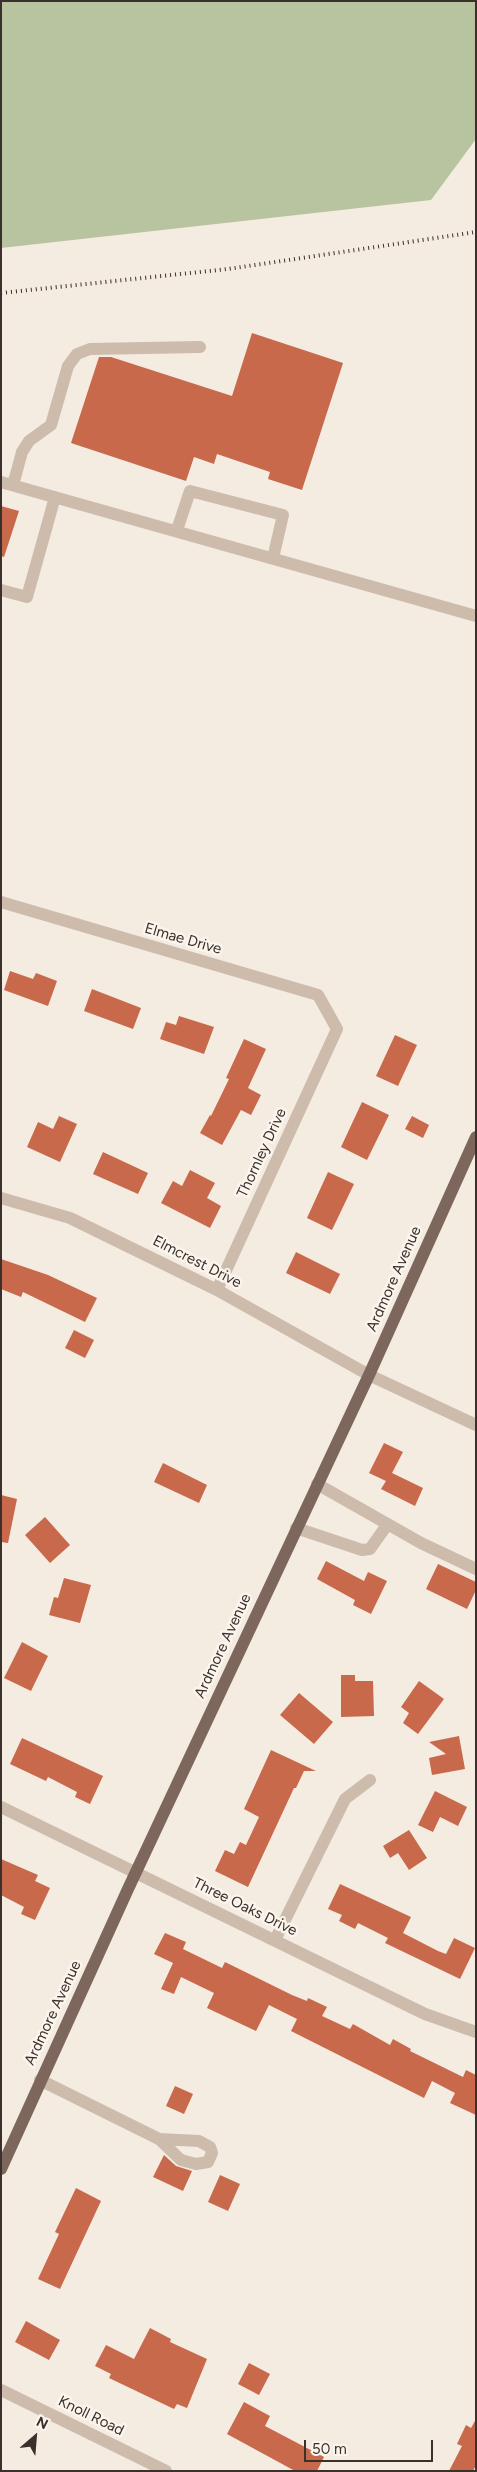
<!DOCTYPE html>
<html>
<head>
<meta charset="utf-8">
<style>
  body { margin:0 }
  #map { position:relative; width:477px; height:2472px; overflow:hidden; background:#f4ebe1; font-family:Figtree,sans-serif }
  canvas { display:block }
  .frame { position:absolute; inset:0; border:2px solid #3b302b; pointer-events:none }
  .north { position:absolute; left:10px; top:2412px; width:50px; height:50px; -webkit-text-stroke:4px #fbf5ee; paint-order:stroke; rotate:27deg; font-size:14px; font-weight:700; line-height:20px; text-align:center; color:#3b302b }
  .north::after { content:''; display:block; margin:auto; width:18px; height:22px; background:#3b302b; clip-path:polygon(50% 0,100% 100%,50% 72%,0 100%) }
  .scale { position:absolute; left:304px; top:2440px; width:129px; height:22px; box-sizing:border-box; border:2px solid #3b302b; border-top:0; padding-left:6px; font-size:15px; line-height:18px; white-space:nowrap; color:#3b302b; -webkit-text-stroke:4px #fbf5ee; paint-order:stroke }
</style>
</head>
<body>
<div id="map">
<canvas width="477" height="2472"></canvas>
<div class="frame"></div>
<div class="north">N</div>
<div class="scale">50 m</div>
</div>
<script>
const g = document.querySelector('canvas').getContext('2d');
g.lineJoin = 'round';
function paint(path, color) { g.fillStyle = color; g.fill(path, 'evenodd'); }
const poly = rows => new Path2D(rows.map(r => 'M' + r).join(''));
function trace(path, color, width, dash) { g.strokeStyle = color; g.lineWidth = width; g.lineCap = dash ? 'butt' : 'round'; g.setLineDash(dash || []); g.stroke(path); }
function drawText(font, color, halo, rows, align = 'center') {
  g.font = font + ' Figtree,sans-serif'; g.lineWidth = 5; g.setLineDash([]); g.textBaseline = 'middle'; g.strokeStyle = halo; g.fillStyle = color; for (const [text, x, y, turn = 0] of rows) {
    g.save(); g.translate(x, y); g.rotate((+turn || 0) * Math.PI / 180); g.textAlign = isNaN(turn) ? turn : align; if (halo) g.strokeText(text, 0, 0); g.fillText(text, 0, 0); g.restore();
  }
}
paint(poly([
  [1,1,476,1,476,139,431,200,1,248]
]), '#b8c4a0');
paint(poly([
  [252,333,343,363,302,490,268,479,270,472,217,454,214,464,194,457,186,481,71,443,99,357,111,357,232,396],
  [1,506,19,511,4,557,1,556],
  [10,971,33,979,36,973,57,981,48,1006,4,990],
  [92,989,141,1008,133,1029,84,1011],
  [179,1016,214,1027,204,1054,160,1039,166,1022,176,1025],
  [395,1035,417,1045,398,1086,376,1076],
  [244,1039,266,1049,248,1088,261,1095,251,1115,241,1110,222,1145,200,1133,210,1115,211,1116,229,1079,226,1078],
  [362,1102,389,1115,367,1160,341,1147],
  [59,1116,77,1124,60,1162,27,1147,38,1122,53,1129],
  [412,1116,429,1125,423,1138,405,1129],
  [103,1152,148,1173,138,1194,93,1174],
  [190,1170,215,1183,207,1198,221,1206,210,1228,161,1203,173,1181,182,1186],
  [328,1172,354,1184,332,1230,307,1218],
  [296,1252,340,1274,330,1294,286,1273],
  [1,1259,48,1275,97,1298,85,1322,23,1292,21,1297,1,1289],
  [74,1330,94,1340,85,1358,65,1348],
  [384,1443,403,1452,392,1473,423,1488,415,1506,381,1489,386,1481,369,1473],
  [163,1463,207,1485,199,1503,154,1482],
  [1,1495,17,1499,8,1543,1,1542],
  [45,1517,70,1545,50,1563,25,1535],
  [326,1561,364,1581,368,1572,387,1581,371,1614,353,1605,355,1600,317,1579],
  [438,1564,476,1582,476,1590,467,1609,426,1589],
  [64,1578,91,1585,80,1623,49,1615,54,1597,58,1598],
  [22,1642,48,1656,31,1691,4,1678],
  [341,1675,355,1675,355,1681,373,1681,374,1716,341,1717],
  [419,1681,444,1699,418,1734,403,1723,409,1713,401,1707],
  [299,1693,333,1722,314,1744,280,1715],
  [459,1736,465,1769,432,1775,429,1758,446,1754,429,1742],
  [22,1738,103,1776,90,1804,75,1797,77,1792,48,1777,46,1781,10,1764],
  [271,1750,316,1771,304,1771,296,1788,294,1788,248,1887,215,1871,225,1850,234,1854,240,1842,246,1845,259,1817,244,1809],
  [435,1791,467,1807,458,1826,440,1817,433,1832,418,1825],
  [409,1830,427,1858,409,1870,398,1853,390,1858,383,1846],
  [1,1859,38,1875,35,1881,50,1888,35,1920,21,1914,24,1907,1,1895],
  [340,1884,411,1917,403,1933,438,1951,446,1954,454,1938,475,1948,460,1979,385,1943,388,1938,358,1923,355,1929,339,1921,342,1915,328,1909],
  [165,1933,186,1942,183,1949,222,1968,225,1962,292,1995,307,2001,308,1998,327,2007,322,2016,350,2029,353,2024,390,2045,393,2039,411,2049,410,2051,463,2077,466,2070,476,2075,476,2115,450,2103,455,2093,432,2081,424,2098,291,2031,297,2019,269,2005,256,2031,207,2008,214,1993,181,1977,174,1994,161,1989,173,1963,154,1954],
  [175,2086,193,2094,184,2114,166,2106],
  [164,2155,176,2166,192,2171,183,2191,153,2177],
  [220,2175,240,2184,228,2211,208,2202],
  [76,2188,101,2201,60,2289,38,2279,59,2234,55,2232],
  [26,2321,60,2340,49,2360,15,2342],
  [150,2328,171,2339,170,2342,207,2359,187,2408,177,2404,174,2409,109,2378,111,2374,95,2366,106,2345,134,2359],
  [249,2363,270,2374,259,2395,238,2384],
  [244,2402,270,2416,265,2426,324,2457,317,2471,295,2471,227,2434],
  [476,2419,476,2465,473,2471,449,2471,462,2446,457,2444,466,2425,471,2428]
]), '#c8694b');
trace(poly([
  [1,482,476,616],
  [13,485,22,452,29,441,51,425,68,366,77,354,90,349,200,347],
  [177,530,190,491,283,515,273,558],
  [1,590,27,597,55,497],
  [1,902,318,995,337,1029,217,1290],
  [1,1198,70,1218,217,1290,369,1375,476,1425],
  [317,1484,421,1543,476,1569],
  [296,1528,362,1550,370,1549,387,1525],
  [1,1807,425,2014,476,2032],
  [275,1940,345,1799,370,1780],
  [40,2080,159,2139,199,2141,210,2147,212,2153,208,2162,196,2164,181,2160,159,2139],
  [1,2390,166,2471]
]), '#cdbbac', 12);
trace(poly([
  [1,2169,128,1889,369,1375,476,1137]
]), '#7d675c', 12);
trace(poly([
  [1,293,228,269,476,232]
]), '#3b302b', 4, [1, 4]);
drawText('15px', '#3b302b', '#fbf5ee', [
  ["Elmae Drive",183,939,16],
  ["Thornley Drive",262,1153,-65],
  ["Elmcrest Drive",197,1262,27],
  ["Ardmore Avenue",394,1279,-66],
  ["Ardmore Avenue",223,1646,-65],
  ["Three Oaks Drive",245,1907,26],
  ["Ardmore Avenue",53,2013,-65],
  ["Knoll Road",91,2416,26]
]);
</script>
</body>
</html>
